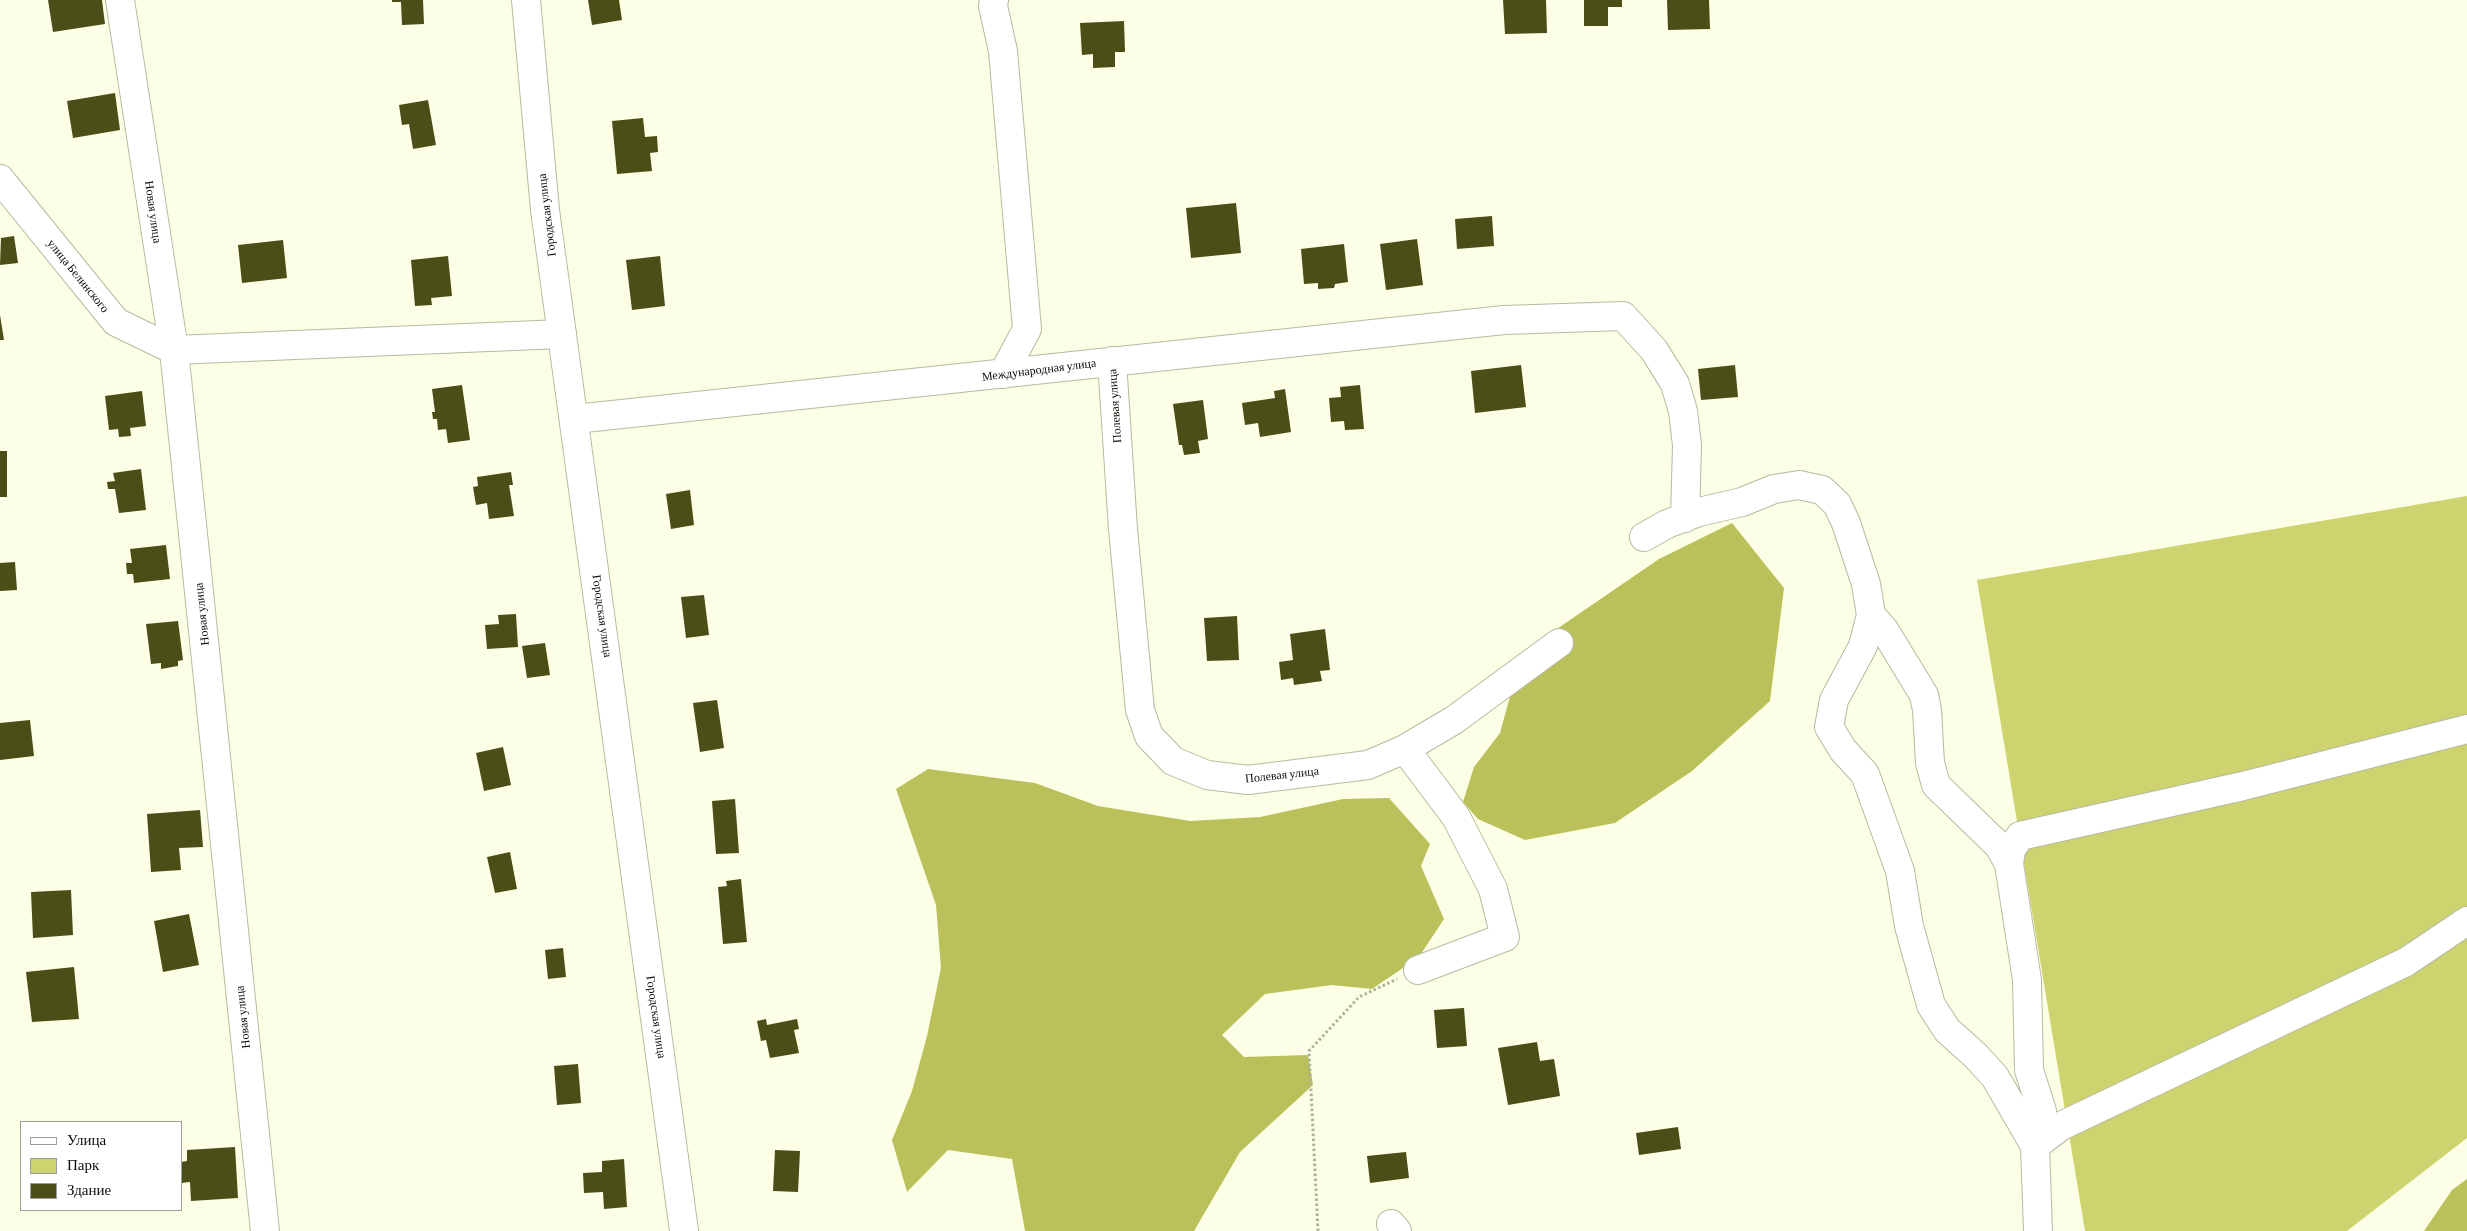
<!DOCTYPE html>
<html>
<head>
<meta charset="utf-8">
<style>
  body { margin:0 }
  #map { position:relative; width:2467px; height:1231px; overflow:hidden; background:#fcffe5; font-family:"Crimson Pro",serif }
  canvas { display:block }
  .legend { position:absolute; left:20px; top:1121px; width:162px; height:90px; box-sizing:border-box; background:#fff; border:1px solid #9e9e9b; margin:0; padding:6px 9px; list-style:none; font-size:15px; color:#0d0d06 }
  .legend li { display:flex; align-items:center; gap:10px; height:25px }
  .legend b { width:25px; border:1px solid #9e9e9b }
</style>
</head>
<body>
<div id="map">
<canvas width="2467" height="1231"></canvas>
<ul class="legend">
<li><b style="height:6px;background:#fff"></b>Улица</li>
<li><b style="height:14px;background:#cdd36e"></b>Парк</li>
<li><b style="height:14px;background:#4b4e16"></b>Здание</li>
</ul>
</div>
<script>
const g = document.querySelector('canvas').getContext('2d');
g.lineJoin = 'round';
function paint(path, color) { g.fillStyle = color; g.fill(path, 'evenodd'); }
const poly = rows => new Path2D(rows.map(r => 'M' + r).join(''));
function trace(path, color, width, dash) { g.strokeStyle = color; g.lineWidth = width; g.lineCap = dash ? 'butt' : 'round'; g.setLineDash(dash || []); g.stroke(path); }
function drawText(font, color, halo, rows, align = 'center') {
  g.font = font + ' "Crimson Pro",serif'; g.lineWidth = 5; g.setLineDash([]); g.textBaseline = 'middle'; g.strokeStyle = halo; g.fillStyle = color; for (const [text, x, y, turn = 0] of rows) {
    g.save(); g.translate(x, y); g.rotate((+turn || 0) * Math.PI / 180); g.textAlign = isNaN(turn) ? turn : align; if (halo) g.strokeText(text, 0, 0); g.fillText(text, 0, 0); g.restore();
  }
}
paint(poly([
  [2467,496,2467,1138,2347,1231,2085,1231,1977,580]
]), '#cdd36e');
paint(poly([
  [1732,523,1784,588,1770,701,1692,771,1615,823,1525,840,1478,819,1463,802,1474,767,1500,733,1512,689,1532,646,1659,559],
  [928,769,1035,783,1098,806,1190,821,1260,817,1343,799,1389,798,1430,844,1421,866,1444,919,1419,957,1372,989,1332,985,1265,994,1222,1035,1244,1057,1308,1055,1313,1085,1240,1152,1194,1231,1025,1231,1012,1159,948,1150,907,1192,892,1140,912,1091,927,1036,941,968,936,905,896,789],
  [2467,1179,2467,1231,2424,1231,2452,1190]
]), '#bbc15a');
paint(poly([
  [48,0,102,0,105,24,53,32],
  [392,0,423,0,424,24,402,25,401,2,392,2],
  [588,0,619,0,622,20,592,25],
  [1503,0,1546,0,1547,33,1505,34],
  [1584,0,1622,0,1622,7,1608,7,1608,26,1584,26],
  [1667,0,1709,0,1710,29,1668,30],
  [1124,21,1125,52,1115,52,1115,67,1093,68,1093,54,1082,55,1080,23],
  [115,93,120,130,73,138,67,101],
  [428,100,436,145,413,149,409,124,402,125,399,105],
  [643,118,645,137,657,136,658,152,650,153,652,171,617,174,612,121],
  [1236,203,1241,253,1191,258,1186,208],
  [1492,216,1494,246,1457,249,1455,219],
  [14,236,18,263,0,265,1,238],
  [1417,239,1423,285,1386,290,1380,244],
  [283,240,287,278,242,283,238,245],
  [1344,244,1348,282,1335,284,1334,288,1318,289,1318,283,1304,284,1301,249],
  [448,256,452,296,431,298,432,305,415,306,411,260],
  [660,256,665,306,632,310,626,260],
  [0,315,4,340,0,340],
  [1521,365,1526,407,1475,413,1471,371],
  [1735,365,1738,397,1701,400,1698,369],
  [462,385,470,440,448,443,446,429,438,430,437,419,433,419,432,412,435,412,432,389],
  [1360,385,1364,429,1345,430,1344,421,1331,422,1329,398,1341,397,1340,387],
  [1285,389,1291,432,1260,437,1258,423,1245,425,1242,403,1275,398,1274,391],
  [142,391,146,426,130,428,131,436,119,437,118,429,109,430,105,396],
  [1203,400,1208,439,1198,441,1200,453,1184,455,1182,445,1179,445,1173,404],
  [0,451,7,451,7,497,0,497],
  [141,469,146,510,119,513,115,489,108,489,107,482,115,481,113,473],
  [511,472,513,485,509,485,514,516,489,519,487,503,476,505,473,487,478,486,477,477],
  [690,490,694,525,671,529,666,494],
  [166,545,170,579,134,583,133,574,127,574,126,563,132,563,130,549],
  [15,562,17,590,0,591,0,563],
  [704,595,709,635,686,638,681,597],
  [516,614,518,647,487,649,485,625,499,624,498,615],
  [1237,616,1239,660,1207,661,1204,618],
  [178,621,183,660,178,661,178,666,161,669,161,663,151,664,146,624],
  [1325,629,1330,670,1320,671,1322,681,1294,685,1293,678,1281,680,1279,662,1293,660,1290,634],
  [545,643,550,675,527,678,522,646],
  [717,700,724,748,700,752,693,703],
  [30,720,34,756,0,760,0,723],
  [503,747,511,785,484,791,476,753],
  [735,799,739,853,716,854,712,801],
  [200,810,203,847,179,848,181,870,151,872,147,814],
  [510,852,517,889,495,893,487,857],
  [741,879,747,942,723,944,718,887,727,886,726,881],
  [71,890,73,935,33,938,31,892],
  [189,914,199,965,163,972,154,921],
  [563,948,566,977,548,979,545,950],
  [74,967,79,1019,32,1022,26,972],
  [1464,1008,1467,1046,1437,1048,1434,1010],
  [766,1019,767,1025,797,1019,799,1029,794,1030,799,1053,770,1058,766,1040,761,1041,757,1021],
  [1537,1042,1540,1061,1554,1059,1560,1096,1508,1105,1498,1048],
  [578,1064,581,1103,557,1105,554,1066],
  [1678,1127,1681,1149,1639,1155,1636,1133],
  [235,1147,238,1198,191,1201,190,1182,181,1183,181,1162,187,1161,187,1150],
  [775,1150,800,1151,798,1192,773,1191],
  [1406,1152,1409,1178,1370,1183,1367,1156],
  [624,1159,627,1207,604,1209,603,1192,584,1193,583,1173,602,1172,602,1161]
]), '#4b4e16');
const minor = poly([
  [120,0,174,350,265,1231],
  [994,0,993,6,1003,51,1027,329,1003,374],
  [0,179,116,322,174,350,562,334],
  [1112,361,1123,529,1140,710,1149,736,1173,761,1207,775,1248,780,1368,765,1405,749,1456,817,1493,889,1505,937,1418,970],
  [575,419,1504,320,1623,316,1654,350,1675,384,1683,411,1687,445,1685,518],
  [1644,537,1667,524,1699,512,1742,502,1774,489,1799,485,1822,490,1837,504,1846,523,1866,584,1871,615,1885,631,1924,695,1927,710,1930,763,1936,785,1999,846,2009,864],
  [1871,615,1863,646,1834,700,1829,727,1843,750,1865,774,1882,821,1900,871,1909,926,1931,1005,1947,1030,1976,1056,1995,1077,2035,1146,2061,1126,2406,962,2467,921],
  [1405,749,1454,720,1559,643],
  [1391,1224,1397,1231],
  [2038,1231,2035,1146,2042,1111,2029,1070,2027,980,2009,864,2011,850,2020,836,2243,786,2467,729]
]);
const major = poly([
  [526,0,545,210,684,1231]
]);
trace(minor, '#b7b9a1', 30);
trace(major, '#b7b9a1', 30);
trace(poly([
  [1318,1231,1309,1051,1359,997,1397,979]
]), '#afb19d', 3, [2.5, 2.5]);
trace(minor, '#fff', 28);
trace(major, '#fff', 28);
drawText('12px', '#0d0d06', '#fff', [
  ["Новая улица",153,212,82],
  ["Городская улица",547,215,-97],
  ["улица Белинского",78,276,51],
  ["Международная улица",1039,370,-7],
  ["Полевая улица",1115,406,-94],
  ["Новая улица",202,614,-96],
  ["Городская улица",602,616,82],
  ["Полевая улица",1282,775,-6],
  ["Новая улица",243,1017,-96],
  ["Городская улица",656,1017,82]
]);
</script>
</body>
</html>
